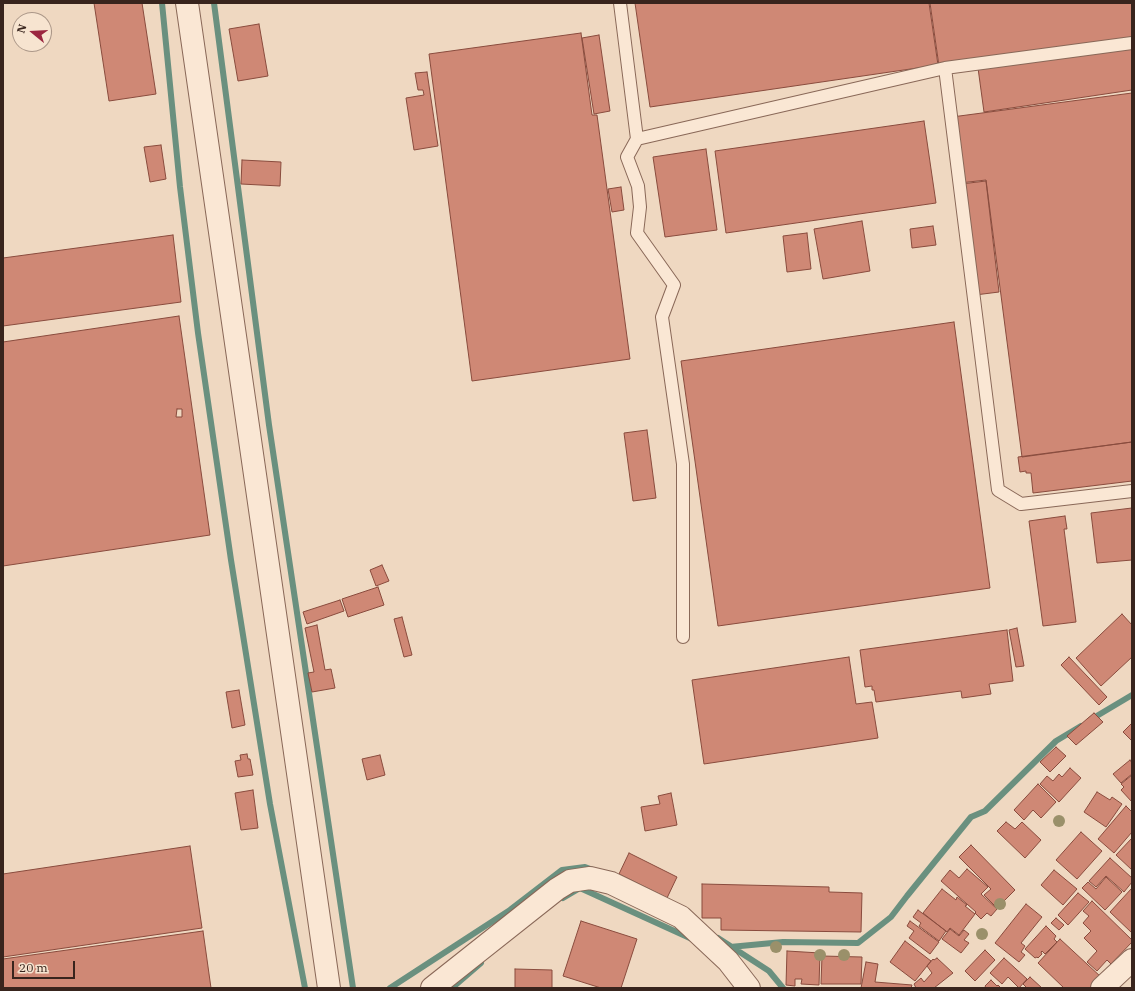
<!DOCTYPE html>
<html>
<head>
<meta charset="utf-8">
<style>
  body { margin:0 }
  #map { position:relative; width:1135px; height:991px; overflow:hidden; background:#efd8c1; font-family:"IBM Plex Serif",serif }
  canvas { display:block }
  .frame { position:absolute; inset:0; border:4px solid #38241d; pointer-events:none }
  .north { position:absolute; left:12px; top:12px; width:40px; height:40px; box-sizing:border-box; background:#f7e4d0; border:1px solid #ab9788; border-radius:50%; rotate:288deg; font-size:11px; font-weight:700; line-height:16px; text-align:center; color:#38241d }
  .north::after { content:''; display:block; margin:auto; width:14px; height:18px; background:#9b253f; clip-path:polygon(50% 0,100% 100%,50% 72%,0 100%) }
  .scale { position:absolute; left:12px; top:961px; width:63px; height:18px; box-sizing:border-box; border:2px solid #38241d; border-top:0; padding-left:5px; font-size:12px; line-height:14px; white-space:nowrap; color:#38241d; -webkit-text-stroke:3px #f7e4d0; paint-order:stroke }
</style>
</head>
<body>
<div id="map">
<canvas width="1135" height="991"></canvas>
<div class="frame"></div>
<div class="north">N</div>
<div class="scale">20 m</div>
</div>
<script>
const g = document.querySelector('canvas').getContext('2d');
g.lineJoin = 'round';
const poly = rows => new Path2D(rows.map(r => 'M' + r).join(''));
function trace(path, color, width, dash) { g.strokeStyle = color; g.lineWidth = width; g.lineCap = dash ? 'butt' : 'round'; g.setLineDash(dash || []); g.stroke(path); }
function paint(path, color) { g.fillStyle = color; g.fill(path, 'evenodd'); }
trace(poly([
  [162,3,180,187,198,333,231,560,270,804,305,988],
  [214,3,269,425,353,988],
  [1090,720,1132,695],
  [563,898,580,888,692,939],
  [718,938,769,971,783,988],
  [730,947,783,942,858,943,891,917,907,896,971,817,985,811,1056,741,1081,726],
  [390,988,510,910,562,870,585,867,593,870],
  [452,988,481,963]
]), '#6a907f', 6);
const building = poly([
  [94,3,142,3,156,94,109,101,94,3],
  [635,3,929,3,938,65,650,107,635,3],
  [930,3,1132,3,1132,37,939,66,930,3],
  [259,24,268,76,238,81,229,29,259,24],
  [581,33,592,115,597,115,630,359,472,381,429,54,581,33],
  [599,35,610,111,594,114,582,38,599,35],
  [1132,45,1132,90,984,112,978,68,1132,45],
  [427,72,438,146,414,150,406,98,424,95,423,90,418,90,415,73,427,72],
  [1132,93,1132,442,1022,457,986,180,960,183,952,117,1132,93],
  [924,121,936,203,726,233,715,151,924,121],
  [161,145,166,179,150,182,144,147,161,145],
  [706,149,717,230,665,237,653,157,706,149],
  [242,160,281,162,280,186,241,184,242,160],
  [986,181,999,292,975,295,961,184,986,181],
  [621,187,624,210,612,212,608,189,621,187],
  [862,221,870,271,823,279,814,229,862,221],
  [933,226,936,245,912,248,910,229,933,226],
  [807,233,811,269,787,272,783,236,807,233],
  [173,235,181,302,3,326,3,258,173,235],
  [179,316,210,535,3,566,3,342,179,316],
  [954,322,990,588,718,626,681,361,954,322],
  [177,409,182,409,182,417,176,417,177,409],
  [647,430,656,498,633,501,624,433,647,430],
  [1132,442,1132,481,1033,493,1031,473,1026,473,1026,471,1020,472,1018,457,1132,442],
  [1132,508,1132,560,1097,563,1091,513,1132,508],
  [1065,516,1067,529,1064,529,1076,622,1043,626,1029,521,1065,516],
  [382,565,389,581,376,586,370,570,382,565],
  [378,587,384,605,348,617,342,599,378,587],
  [340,600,344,611,307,624,303,612,340,600],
  [1122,614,1132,625,1132,657,1101,686,1076,658,1122,614],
  [402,617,412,655,404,657,394,619,402,617],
  [317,625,325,670,331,669,335,688,312,692,308,673,314,672,305,628,317,625],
  [1017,628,1024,666,1016,667,1009,630,1017,628],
  [1007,630,1013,681,989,684,991,694,962,698,961,691,876,702,874,690,872,690,872,686,865,687,860,650,1007,630],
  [849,657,856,704,872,702,878,738,704,764,692,680,849,657],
  [1069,657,1107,697,1099,705,1061,665,1069,657],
  [239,690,245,725,232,728,226,692,239,690],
  [1094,713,1103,722,1076,745,1067,736,1094,713],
  [1132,723,1132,741,1123,732,1132,723],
  [1056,747,1066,756,1050,772,1040,762,1056,747],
  [247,754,248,759,250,759,253,775,238,777,235,761,241,760,240,755,247,754],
  [380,755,385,775,367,780,362,759,380,755],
  [1130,760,1132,763,1132,774,1121,783,1113,774,1130,760],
  [1070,768,1081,778,1059,802,1040,784,1047,776,1053,781,1059,774,1062,777,1070,768],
  [1132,775,1132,802,1121,790,1124,787,1121,784,1132,775],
  [1038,784,1056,802,1041,818,1033,810,1024,820,1014,810,1038,784],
  [253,790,258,828,241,830,235,793,253,790],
  [1097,792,1110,800,1112,797,1122,804,1106,827,1084,812,1097,792],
  [671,793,677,825,645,831,641,807,660,804,658,796,671,793],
  [1126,806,1132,812,1132,832,1114,853,1098,839,1126,806],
  [1006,822,1015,829,1022,822,1041,840,1025,858,997,831,1006,822],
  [1081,832,1102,851,1077,879,1056,860,1081,832],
  [1132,838,1132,870,1116,855,1132,838],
  [971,845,1015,890,997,908,984,895,991,889,959,857,971,845],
  [190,846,202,928,3,957,3,874,190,846],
  [629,853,677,877,667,898,619,874,629,853],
  [1110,858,1132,878,1132,882,1124,892,1106,876,1096,887,1089,881,1110,858],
  [967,869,988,887,981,894,997,909,991,916,987,913,981,919,975,913,976,912,941,881,950,870,959,878,967,869],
  [1054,870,1077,889,1063,905,1041,885,1054,870],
  [1106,877,1122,892,1105,910,1082,888,1088,882,1096,889,1106,877],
  [702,884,829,887,829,892,862,893,861,932,721,930,721,918,702,918,702,884],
  [1132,888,1132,933,1110,912,1132,888],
  [942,889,956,900,957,897,967,905,965,906,975,914,959,935,950,928,947,932,923,913,942,889],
  [1078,893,1089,902,1068,925,1058,915,1078,893],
  [1092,901,1132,940,1132,942,1111,964,1107,960,1097,971,1087,962,1097,951,1084,938,1091,931,1083,923,1089,916,1083,911,1092,901],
  [1026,904,1042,917,1021,943,1025,946,1021,952,1025,955,1019,962,995,943,1026,904],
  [918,910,946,931,939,941,919,926,921,923,913,917,918,910],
  [1056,918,1064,925,1059,930,1051,923,1056,918],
  [581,921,637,939,621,988,601,988,563,976,581,921],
  [910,921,939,942,930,954,909,938,914,931,907,926,910,921],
  [1046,926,1056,936,1054,939,1057,942,1045,954,1042,951,1041,952,1042,954,1038,958,1037,957,1035,958,1025,949,1046,926],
  [950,929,959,936,964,930,969,934,964,940,969,943,961,953,942,939,950,929],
  [203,931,211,988,3,988,3,959,203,931],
  [1060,939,1101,977,1090,988,1064,988,1038,963,1060,939],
  [905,941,931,961,915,981,890,962,905,941],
  [985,950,995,960,975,981,965,971,985,950],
  [787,951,820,953,819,985,801,984,802,979,795,979,795,986,786,985,787,951],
  [822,956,862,957,861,984,821,984,822,956],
  [937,958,953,973,934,988,916,988,914,984,921,978,924,982,932,973,927,966,933,959,934,960,937,958],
  [1004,958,1027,979,1019,988,1008,977,1002,984,990,973,1004,958],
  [866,962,878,964,875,982,912,985,911,988,913,988,861,988,866,962],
  [515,969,552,970,552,988,515,988,515,969],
  [1030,977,1042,988,1027,988,1023,984,1030,977],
  [991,980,997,986,998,985,1001,988,986,988,985,986,991,980]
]);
paint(building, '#cf8875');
trace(building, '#894b3d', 1);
const service = poly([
  [620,3,637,139,627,157,638,186,640,207,637,233,674,285,662,317,683,464,683,637],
  [945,68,998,490,1021,504,1132,491],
  [637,139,945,68,1132,43]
]);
const minor = poly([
  [187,3,329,988],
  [432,988,557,889,570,881,590,878,611,883,681,917,728,961,749,988],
  [1102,988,1132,960]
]);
trace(service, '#896858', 14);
trace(minor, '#896858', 24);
trace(service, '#fae7d4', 12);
trace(minor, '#fae7d4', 22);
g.fillStyle = '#9a906a';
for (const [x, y] of [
  [1059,821],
  [1000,904],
  [982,934],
  [776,947],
  [820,955],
  [844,955]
]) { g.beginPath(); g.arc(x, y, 6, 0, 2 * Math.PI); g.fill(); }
</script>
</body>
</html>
